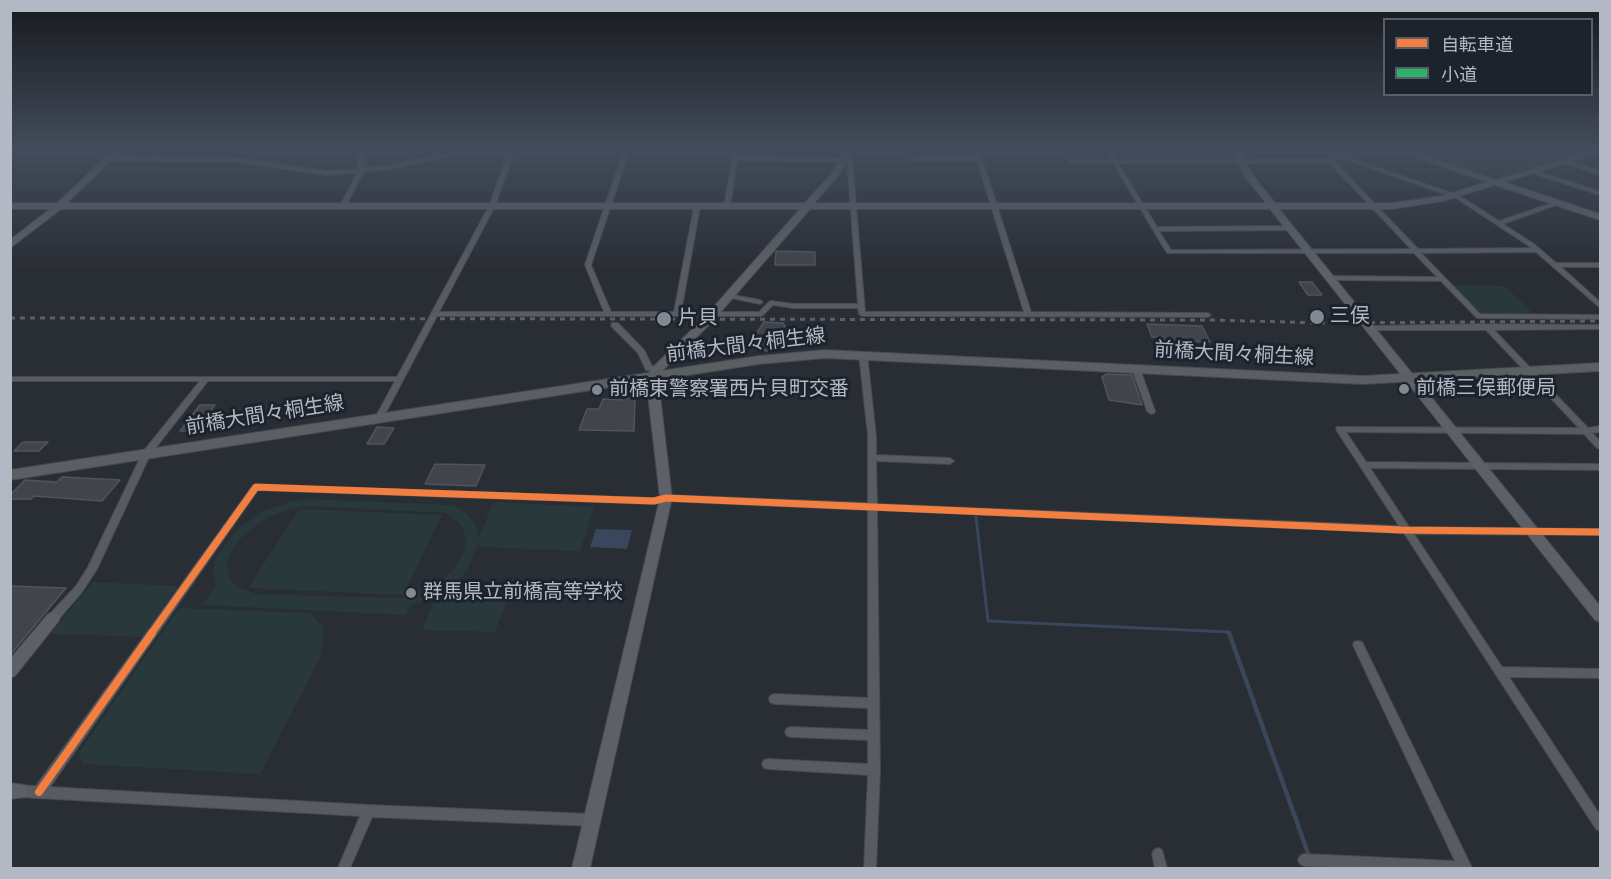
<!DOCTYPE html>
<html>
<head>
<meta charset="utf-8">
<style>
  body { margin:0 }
  #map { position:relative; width:1611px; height:879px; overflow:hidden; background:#292d34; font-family:"Sofia Sans Condensed","Noto Sans JP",sans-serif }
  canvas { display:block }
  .frame { position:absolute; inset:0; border:12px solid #b3b9c4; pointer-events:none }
  .legend { position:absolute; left:1383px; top:18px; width:210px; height:78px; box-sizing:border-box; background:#1d232d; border:2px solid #595f69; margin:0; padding:8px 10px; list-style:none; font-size:18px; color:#b3b9c4 }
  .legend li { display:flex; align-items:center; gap:12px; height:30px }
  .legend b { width:30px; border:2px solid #595f69 }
</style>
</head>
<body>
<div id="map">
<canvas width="1611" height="879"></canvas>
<div class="frame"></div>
<ul class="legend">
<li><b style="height:8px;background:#f27e40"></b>自転車道</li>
<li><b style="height:8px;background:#2db169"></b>小道</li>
</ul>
</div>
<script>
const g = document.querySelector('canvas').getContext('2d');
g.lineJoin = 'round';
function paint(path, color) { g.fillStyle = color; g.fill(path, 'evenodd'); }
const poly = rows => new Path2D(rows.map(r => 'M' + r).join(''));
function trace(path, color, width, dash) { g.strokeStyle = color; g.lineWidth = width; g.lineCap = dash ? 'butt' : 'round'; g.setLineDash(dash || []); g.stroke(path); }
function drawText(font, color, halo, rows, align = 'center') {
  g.font = font + ' "Sofia Sans Condensed","Noto Sans JP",sans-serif'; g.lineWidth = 6; g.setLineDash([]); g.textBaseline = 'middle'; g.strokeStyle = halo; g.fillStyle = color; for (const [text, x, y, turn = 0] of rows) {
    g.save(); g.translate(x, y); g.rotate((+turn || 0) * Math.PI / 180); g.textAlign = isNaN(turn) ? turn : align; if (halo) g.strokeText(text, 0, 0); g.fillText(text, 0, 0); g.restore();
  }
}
paint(poly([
  [1406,149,1597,149,1499,178,1490,177],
  [1451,285,1505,286,1531,311,1528,313,1479,313],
  [309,499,451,505,461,509,469,516,476,526,479,538,493,502,594,507,580,551,480,547,478,543,468,569,456,583,435,596,410,606,406,615,203,605,216,585,213,569,216,557,234,533,248,521,266,510,290,502],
  [309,506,446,513,461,525,466,539,466,548,455,568,442,580,424,591,400,598,257,594,237,587,229,578,227,565,229,556,238,541,252,528,271,516,293,508],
  [299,509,442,515,403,595,248,588],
  [93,582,178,586,142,637,50,634],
  [456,593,509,595,495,632,422,630,435,599,454,600],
  [179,608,310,613,322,625,324,639,320,658,260,774,82,764,79,752]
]), '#29383a');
paint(poly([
  [596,529,632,530,627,549,590,547]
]), '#3a465b');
trace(poly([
  [1166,149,1172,158],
  [1536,149,1600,171]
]), '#3a465b', 2);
trace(poly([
  [976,517,988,621,1229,632,1230,634]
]), '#3a465b', 3);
trace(poly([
  [1229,633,1309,856]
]), '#3a465b', 4.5);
const building = poly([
  [776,251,815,252,815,265,775,265,776,251],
  [1299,282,1312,282,1322,295,1308,295,1299,282],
  [764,322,783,323,785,326,767,351,757,348,763,339,754,337,764,322],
  [1147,324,1202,326,1210,342,1164,340,1162,337,1152,337,1147,324],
  [1107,374,1132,375,1142,405,1109,400,1102,377,1107,374],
  [621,398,635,398,634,431,579,430,587,409,599,409,603,399,621,400,621,398],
  [200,405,215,405,195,431,180,431,200,405],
  [377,427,394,428,384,444,367,444,377,427],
  [23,442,48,442,39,451,14,451,23,442],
  [435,464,485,465,476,486,425,484,435,464],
  [62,477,120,480,102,501,34,496,31,499,10,499,10,495,25,480,57,482,62,477],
  [10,586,66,588,10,655,10,586]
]);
paint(building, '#41444a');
trace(building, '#50545b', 1.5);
const street = poly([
  [358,149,364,149,364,167,386,166,470,149,482,149,386,170,364,171,346,206,343,208,340,206,357,173,326,175,237,162,109,161,106,159,109,157,237,158,326,171,358,169,358,149],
  [503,149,508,149,512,159,495,206,439,312,604,312,585,265,624,149,630,149,591,265,611,312,674,312,694,207,697,205,700,207,681,312,759,312,769,302,771,301,793,304,858,304,847,160,845,159,845,161,843,162,737,161,730,207,727,209,724,207,733,154,702,154,699,152,702,150,739,149,737,157,843,158,841,157,844,155,852,158,865,312,1024,312,977,161,915,161,912,159,915,157,976,157,973,149,979,149,1031,312,1208,313,1211,315,1208,317,862,316,859,314,858,308,793,308,773,305,763,315,761,316,437,316,382,420,376,420,375,418,395,381,208,381,150,455,97,569,82,592,57,621,53,622,49,621,48,618,49,615,76,586,88,567,143,452,200,381,10,381,10,377,397,377,489,206,506,159,503,149],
  [1105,149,1110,149,1116,160,1330,159,1335,156,1312,149,1322,149,1339,154,1348,149,1355,149,1345,156,1460,196,1499,221,1555,202,1559,202,1559,204,1503,224,1534,244,1556,263,1600,263,1600,267,1561,267,1600,302,1600,307,1598,306,1536,252,1421,253,1480,314,1600,315,1600,319,1478,318,1476,317,1441,281,1331,280,1328,278,1331,276,1437,277,1414,253,1167,253,1113,163,1071,164,1068,162,1071,160,1111,160,1105,149],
  [1341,158,1456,198,1532,248,1418,249,1334,161,1341,158],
  [1118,163,1330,163,1411,249,1171,250,1159,231,1291,230,1294,228,1291,226,1157,227,1118,163],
  [1562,160,1566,160,1600,171,1600,175,1562,162,1562,160],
  [1528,170,1532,170,1600,191,1600,195,1528,172,1528,170],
  [728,294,760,300,763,302,760,304,726,297,725,296,728,294],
  [1335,309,1353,309,1356,311,1353,313,1333,312,1333,310,1335,309],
  [612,323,618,323,644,350,652,366,659,368,660,370,659,372,656,372,646,370,638,353,612,327,611,325,612,323],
  [1484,324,1600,325,1600,329,1494,330,1588,428,1600,426,1600,432,1592,433,1600,441,1600,449,1597,448,1584,434,1346,432,1366,462,1600,464,1600,470,1370,468,1409,527,1600,529,1600,535,1414,534,1502,667,1600,669,1600,678,1509,677,1600,815,1600,831,1596,829,1404,533,877,510,880,770,876,868,864,868,868,775,768,769,764,768,762,764,764,760,768,759,868,764,868,740,791,737,787,736,785,732,787,728,791,727,868,730,868,708,774,704,770,702,769,699,770,696,774,694,868,698,868,510,666,501,654,504,258,490,50,787,369,805,592,814,596,816,598,820,596,824,592,826,372,817,350,868,338,868,360,816,19,797,15,795,13,791,15,787,19,785,36,786,253,485,654,498,666,495,868,503,868,436,859,354,863,352,867,354,876,436,876,455,950,458,954,461,950,464,876,461,877,504,1399,526,1337,431,1336,429,1337,427,1579,428,1486,330,1370,330,1366,328,1370,326,1484,324],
  [1133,367,1136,367,1140,369,1155,411,1154,413,1151,414,1147,411,1132,369,1133,367],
  [1358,641,1362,642,1472,868,1349,868,1304,866,1300,864,1298,860,1300,856,1304,854,1455,861,1353,645,1354,642,1358,641],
  [1158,848,1162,850,1167,868,1155,868,1152,854,1154,850,1158,848]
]);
const secondary = poly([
  [114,149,123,149,67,203,805,203,832,173,846,149,854,149,838,176,814,203,1266,203,1244,175,1232,149,1240,149,1252,174,1275,203,1392,203,1442,196,1487,182,1391,149,1404,149,1496,180,1600,149,1600,153,1504,182,1600,214,1600,220,1495,185,1443,201,1392,209,1279,209,1600,606,1600,622,1595,620,1270,209,810,209,712,322,661,372,658,378,672,498,590,868,572,868,660,498,646,378,652,368,704,318,800,209,61,209,10,248,10,240,50,209,10,209,10,203,57,203,114,149],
  [53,612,58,614,60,618,58,622,15,676,10,678,10,659,48,614,53,612],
  [10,783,25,785,28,791,25,797,10,799,10,783]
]);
const primary = poly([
  [825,350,1363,376,1600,363,1600,371,1363,384,825,358,759,364,10,480,10,470,759,356,825,350]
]);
trace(street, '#46494f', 2);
trace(secondary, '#46494f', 2);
trace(primary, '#464951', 2);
paint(street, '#585b62');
paint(secondary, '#5d6066');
paint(primary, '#5b5e63');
trace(poly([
  [10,318,1211,320,1323,323,1600,321]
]), '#5d5f66', 3, [5, 5]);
trace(poly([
  [1335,311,1353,311]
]), '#2db169', 4, [8, 4]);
trace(poly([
  [151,634,256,487,654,501,666,498,1401,530,1600,532]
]), '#f27e40', 7);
trace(poly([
  [39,792,152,633]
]), '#f27e40', 8);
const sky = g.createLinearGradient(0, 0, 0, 272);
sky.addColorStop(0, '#17191d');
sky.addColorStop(0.55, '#434c5c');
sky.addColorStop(1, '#434c5c00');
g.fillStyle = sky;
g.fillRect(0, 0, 1611, 272);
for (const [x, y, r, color] of [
  [1317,317,8,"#838892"],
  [664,319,8,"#838892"],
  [1404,389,6,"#838892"],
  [597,390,6,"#838892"],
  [411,593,6,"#838892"]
]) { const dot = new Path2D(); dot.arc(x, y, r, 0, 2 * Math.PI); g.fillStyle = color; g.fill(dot); trace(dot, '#1d232d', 2); }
drawText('20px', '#b3b9c4', '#1d232d', [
  ["三俣",1330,317],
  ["片貝",678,319],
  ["前橋三俣郵便局",1416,389],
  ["前橋東警察署西片貝町交番",609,390],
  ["群馬県立前橋高等学校",423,593]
], 'left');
drawText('20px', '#b3b9c4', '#1d232d', [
  ["前橋大間々桐生線",746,346,-7],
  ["前橋大間々桐生線",1234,355,3],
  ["前橋大間々桐生線",265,416,-9]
]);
</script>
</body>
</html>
